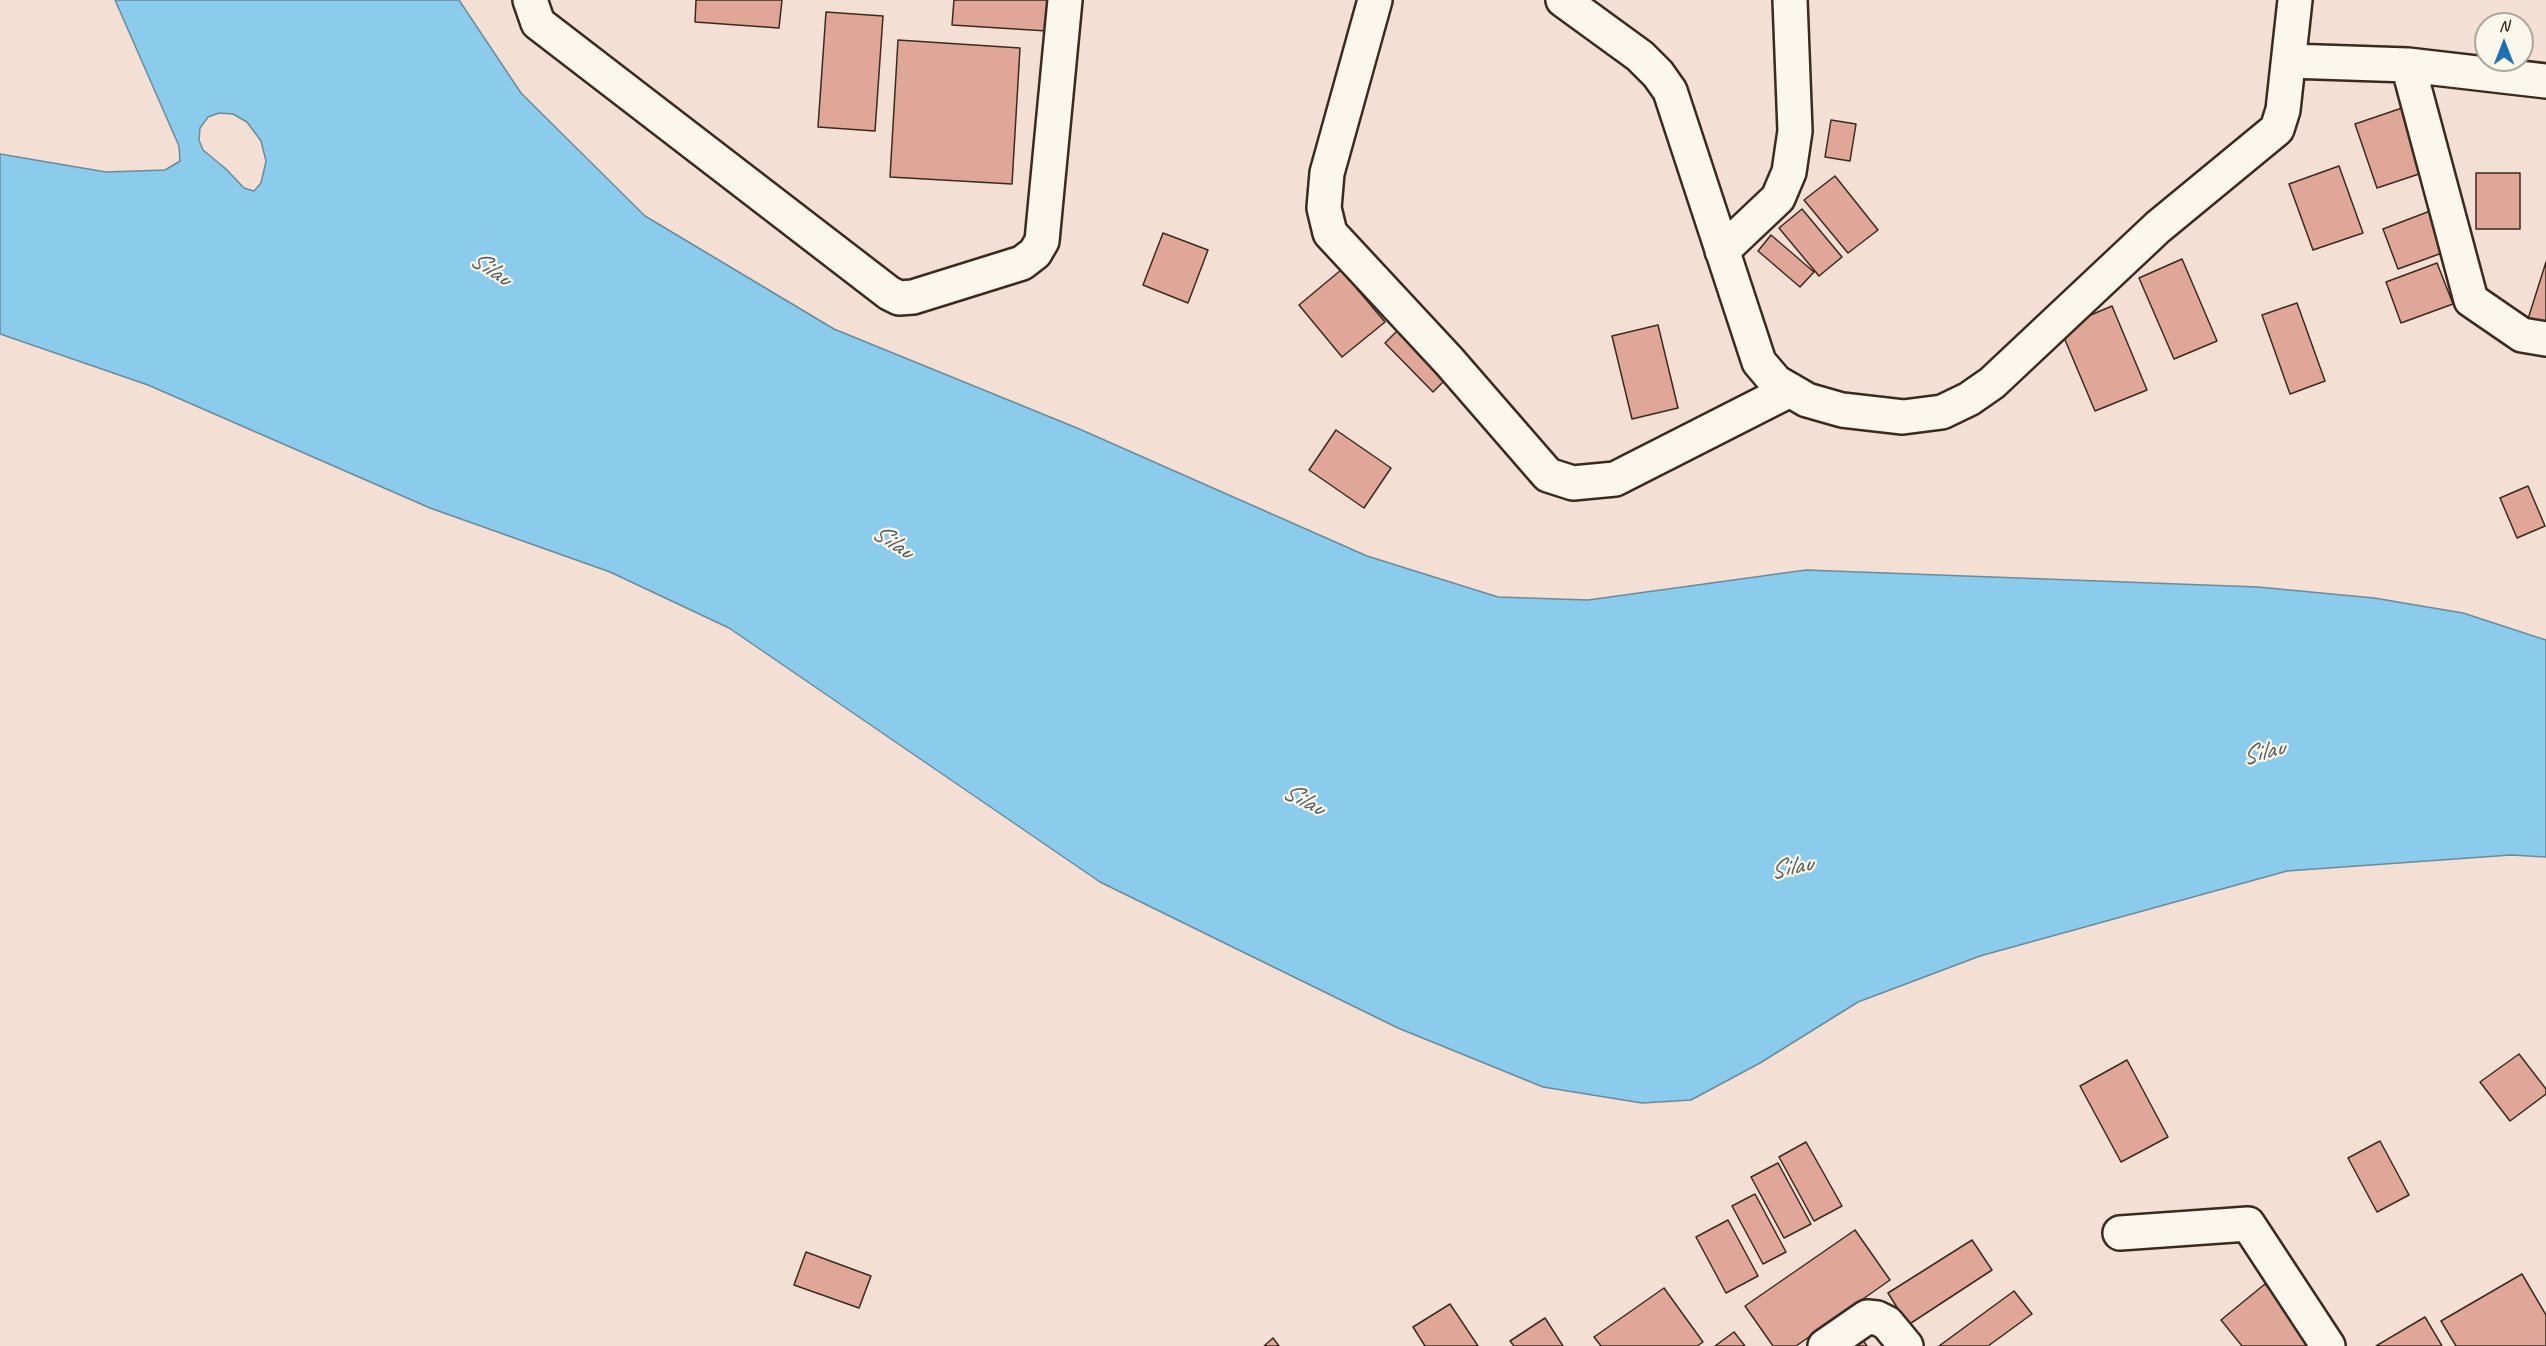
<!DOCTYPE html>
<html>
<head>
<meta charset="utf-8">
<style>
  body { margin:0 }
  #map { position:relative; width:2546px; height:1346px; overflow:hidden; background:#f3dfd3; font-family:Caveat,sans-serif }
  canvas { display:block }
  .north { position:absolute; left:2474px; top:12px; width:60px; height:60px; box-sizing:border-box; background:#fbf7ec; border:2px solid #aea59a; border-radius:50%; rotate:0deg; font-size:16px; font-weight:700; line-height:24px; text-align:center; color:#3b2a1e }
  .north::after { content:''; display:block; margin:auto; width:21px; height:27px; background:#1f6fb2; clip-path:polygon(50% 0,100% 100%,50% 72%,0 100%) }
</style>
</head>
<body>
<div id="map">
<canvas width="2546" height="1346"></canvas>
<div class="north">N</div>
</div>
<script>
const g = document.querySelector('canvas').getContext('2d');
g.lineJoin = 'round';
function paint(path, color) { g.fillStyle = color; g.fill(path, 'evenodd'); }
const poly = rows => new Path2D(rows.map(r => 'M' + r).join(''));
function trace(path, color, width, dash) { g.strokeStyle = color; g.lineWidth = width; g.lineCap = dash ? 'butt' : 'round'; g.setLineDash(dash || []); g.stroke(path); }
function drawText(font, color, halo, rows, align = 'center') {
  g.font = font + ' Caveat,sans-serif'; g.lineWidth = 4.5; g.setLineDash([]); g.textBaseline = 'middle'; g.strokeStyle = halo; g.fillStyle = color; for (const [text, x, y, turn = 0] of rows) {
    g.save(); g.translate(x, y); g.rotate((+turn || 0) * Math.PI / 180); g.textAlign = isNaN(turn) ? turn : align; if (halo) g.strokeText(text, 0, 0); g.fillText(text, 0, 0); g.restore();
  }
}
const water = poly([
  [115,0,459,0,521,93,645,216,834,329,1077,428,1367,556,1498,597,1588,600,1806,570,2258,587,2374,598,2463,613,2546,640,2546,857,2511,855,2287,871,1980,956,1858,1002,1760,1063,1691,1100,1642,1103,1543,1087,1398,1028,1100,882,729,628,610,572,430,508,148,385,0,334,0,154,106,172,165,170,180,161,179,146,115,0],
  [219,113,233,114,247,122,261,141,266,161,261,183,254,191,244,188,226,169,203,150,199,140,200,128,208,117,219,113]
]);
paint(water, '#8bcbec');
trace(water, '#6b8b9a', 1.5);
const building = poly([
  [696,0,782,0,779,28,695,22,696,0],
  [954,0,1049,0,1047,31,952,25,954,0],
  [826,12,883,16,875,131,818,127,826,12],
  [898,40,1020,48,1012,184,890,177,898,40],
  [2402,108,2425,172,2377,188,2355,124,2402,108],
  [1831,120,1856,124,1850,161,1825,157,1831,120],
  [2339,166,2363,233,2313,250,2289,184,2339,166],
  [2476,173,2520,173,2520,229,2476,229,2476,173],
  [1835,176,1878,230,1848,253,1804,200,1835,176],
  [2438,208,2453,249,2398,269,2383,229,2438,208],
  [1802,209,1842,257,1819,276,1779,228,1802,209],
  [1163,233,1208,250,1188,303,1143,285,1163,233],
  [1771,235,1814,272,1800,287,1758,251,1771,235],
  [2182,259,2217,341,2174,359,2139,278,2182,259],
  [2546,262,2546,324,2528,319,2546,262],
  [2437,263,2453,304,2401,323,2386,282,2437,263],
  [1341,270,1385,322,1342,357,1299,305,1341,270],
  [2297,303,2325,381,2290,394,2262,315,2297,303],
  [2112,306,2147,390,2095,411,2060,328,2112,306],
  [1403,325,1451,374,1433,392,1385,343,1403,325],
  [1658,325,1678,408,1632,419,1612,336,1658,325],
  [1336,430,1391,468,1364,508,1309,470,1336,430],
  [2528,486,2545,526,2517,538,2500,498,2528,486],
  [2519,1054,2546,1089,2546,1094,2510,1121,2480,1082,2519,1054],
  [2127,1060,2168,1137,2121,1162,2080,1086,2127,1060],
  [2380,1141,2409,1195,2377,1212,2348,1158,2380,1141],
  [1806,1142,1842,1206,1814,1221,1779,1157,1806,1142],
  [1778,1163,1811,1224,1784,1238,1751,1177,1778,1163],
  [1755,1194,1786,1252,1763,1264,1732,1206,1755,1194],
  [1728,1220,1758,1276,1726,1293,1696,1237,1728,1220],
  [1855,1230,1890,1280,1796,1346,1773,1346,1745,1306,1855,1230],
  [1972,1240,1992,1270,1908,1325,1888,1293,1972,1240],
  [806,1252,871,1276,859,1308,794,1285,806,1252],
  [2522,1274,2546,1315,2546,1346,2456,1346,2441,1321,2522,1274],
  [2265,1284,2318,1346,2242,1346,2221,1320,2265,1284],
  [1664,1288,1703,1342,1697,1346,1601,1346,1594,1337,1664,1288],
  [2014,1291,2032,1314,1988,1346,1939,1346,2014,1291],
  [1450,1304,1478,1346,1425,1346,1413,1327,1450,1304],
  [2425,1317,2442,1346,2376,1346,2425,1317],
  [1545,1318,1563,1346,1514,1346,1510,1341,1545,1318],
  [1734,1332,1745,1346,1715,1346,1734,1332],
  [1860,1336,1867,1346,1847,1346,1860,1336],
  [1273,1338,1279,1346,1264,1346,1273,1338]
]);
paint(building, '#e0a799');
trace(building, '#3b2a1e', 1.5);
const pedestrian = poly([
  [2120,1233,2248,1224,2328,1346],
  [1825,1346,1867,1317,1877,1318,1887,1323,1906,1346]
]);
const minor = poly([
  [530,0,538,23,889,293,899,298,913,297,1022,263,1035,253,1042,241,1065,0],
  [1375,0,1327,173,1324,208,1330,233,1449,361,1548,475,1573,483,1615,479,1790,390],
  [1563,0,1640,56,1658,74,1670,91,1759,362,1776,382,1807,400,1842,410,1903,417,1942,412,1969,399,1992,383,2158,227,2277,129,2283,110,2295,0],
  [2289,61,2408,65,2546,81],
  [2408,65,2471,300,2522,335,2546,339],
  [1722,251,1778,198,1789,172,1795,131,1790,0]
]);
trace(pedestrian, '#3b2a1e', 38);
trace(minor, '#3b2a1e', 38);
trace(pedestrian, '#fbf7ec', 33);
trace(minor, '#fbf7ec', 33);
drawText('italic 26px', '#535a5c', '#fbf7ec', [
  ["Silau",490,269,34],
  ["Silau",892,542,34],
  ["Silau",2263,753,-14],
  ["Silau",1303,800,28],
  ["Silau",1791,868,-11]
]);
</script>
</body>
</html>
